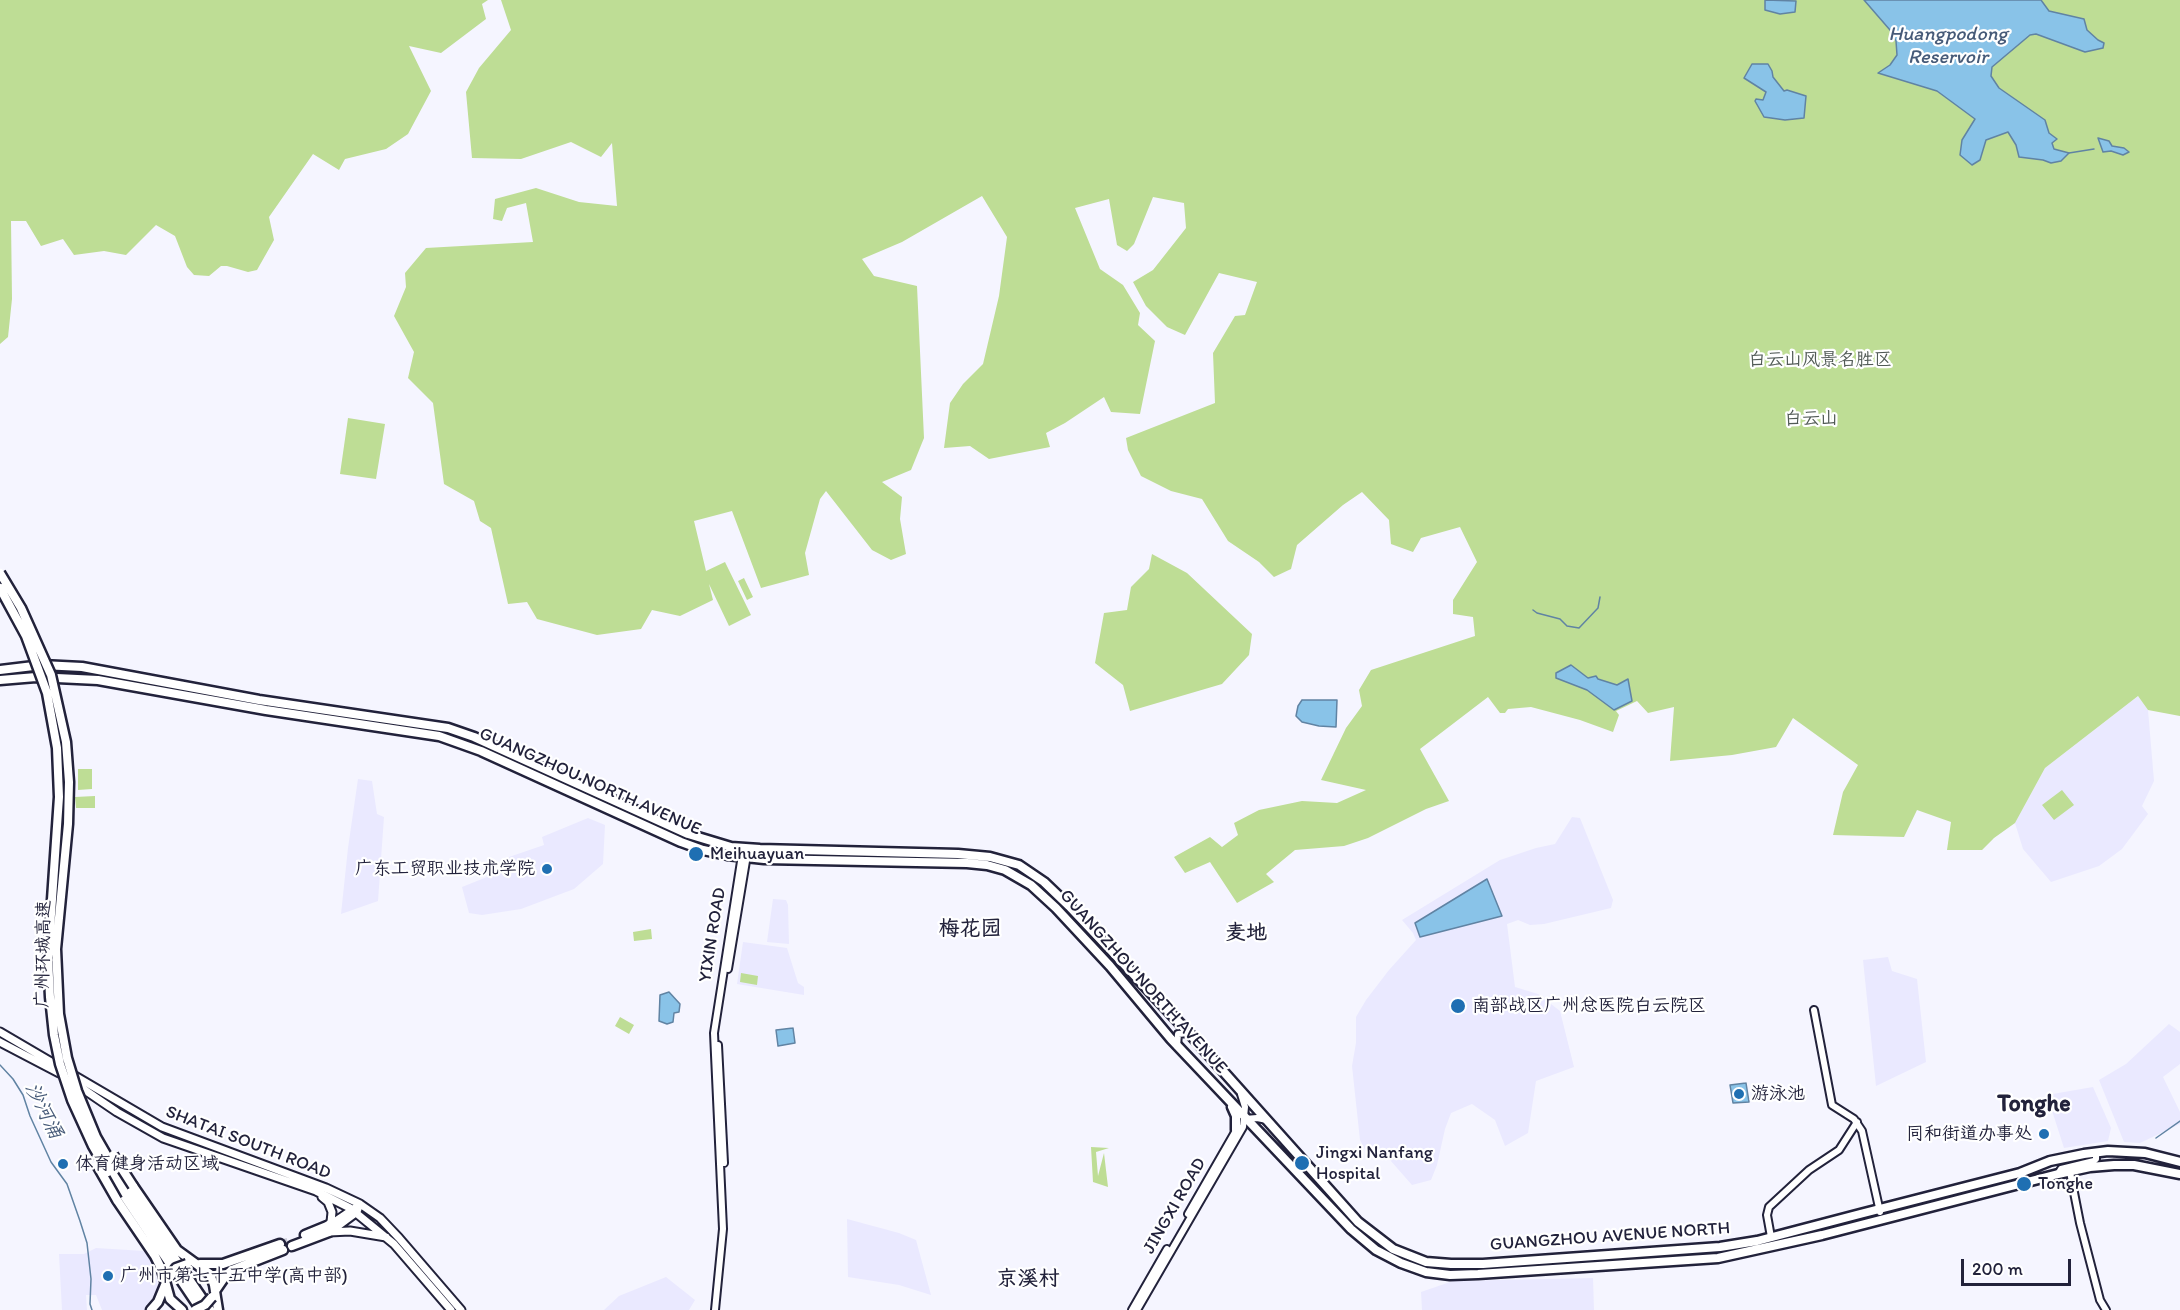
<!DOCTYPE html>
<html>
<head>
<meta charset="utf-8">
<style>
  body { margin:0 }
  #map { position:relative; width:2180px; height:1310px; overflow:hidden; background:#f5f5ff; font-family:Itim,sans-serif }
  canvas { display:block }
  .scale { position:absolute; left:1961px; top:1259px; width:110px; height:27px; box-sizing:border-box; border:3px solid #22223b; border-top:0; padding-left:8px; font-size:18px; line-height:21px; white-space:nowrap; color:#22223b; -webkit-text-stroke:4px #fff; paint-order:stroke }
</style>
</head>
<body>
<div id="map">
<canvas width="2180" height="1310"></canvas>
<div class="scale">200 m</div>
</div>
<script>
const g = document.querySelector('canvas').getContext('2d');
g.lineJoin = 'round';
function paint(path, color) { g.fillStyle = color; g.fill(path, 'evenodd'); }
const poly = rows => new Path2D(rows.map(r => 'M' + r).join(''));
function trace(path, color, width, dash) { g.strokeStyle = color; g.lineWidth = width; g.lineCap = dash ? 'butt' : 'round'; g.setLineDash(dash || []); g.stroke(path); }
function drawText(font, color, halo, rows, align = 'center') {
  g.font = font + ' Itim,"LXGW WenKai TC",sans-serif'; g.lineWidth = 4.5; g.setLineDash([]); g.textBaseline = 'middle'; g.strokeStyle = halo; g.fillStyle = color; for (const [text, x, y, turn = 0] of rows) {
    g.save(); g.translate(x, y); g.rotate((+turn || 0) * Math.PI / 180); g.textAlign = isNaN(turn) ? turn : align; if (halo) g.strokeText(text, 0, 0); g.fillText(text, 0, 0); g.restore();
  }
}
paint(poly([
  [2138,696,2148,710,2154,781,2142,806,2148,814,2122,849,2099,866,2051,882,2023,849,2015,823,2045,768],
  [358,779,372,781,377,814,384,817,378,901,341,914,348,848],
  [1572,817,1580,818,1613,900,1611,908,1544,924,1530,925,1518,920,1507,924,1515,987,1538,994,1560,1011,1574,1067,1536,1081,1528,1133,1505,1146,1495,1120,1472,1104,1451,1113,1445,1129,1437,1165,1431,1180,1412,1185,1390,1160,1378,1154,1368,1155,1360,1140,1352,1066,1356,1043,1356,1017,1366,1000,1389,970,1416,940,1413,933,1402,920,1500,860,1536,848,1555,844],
  [588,818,605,825,603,864,574,889,521,909,482,915,469,913,462,887,492,875,509,857,544,845,542,837],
  [773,899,786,900,788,905,789,944,767,942],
  [743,942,787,948,798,983,804,987,804,995,737,984],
  [1888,957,1892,971,1917,979,1926,1062,1876,1086,1863,960],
  [2169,1024,2180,1032,2180,1064,2163,1077,2180,1112,2180,1124,2140,1143,2124,1142,2099,1080,2126,1064],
  [2093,1087,2111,1128,2108,1141,2064,1148,2047,1095],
  [847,1219,899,1233,916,1240,931,1295,899,1285,848,1277],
  [96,1248,144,1251,154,1265,158,1287,151,1307,145,1310,102,1310,96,1295,86,1295,87,1310,62,1310,59,1254,84,1254],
  [666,1277,695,1300,689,1310,604,1310,619,1296],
  [1593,1278,1594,1310,1422,1310,1421,1292,1453,1281]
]), '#eae9ff');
paint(poly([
  [0,0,488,0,482,4,486,19,441,53,409,46,431,91,408,134,386,149,345,159,339,170,313,154,269,217,274,240,257,270,248,272,227,266,221,266,209,276,194,275,187,267,175,236,156,225,126,255,104,251,74,255,63,239,41,246,26,221,11,221,12,299,8,337,0,344],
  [501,0,2180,0,2180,716,2148,710,2138,696,2045,768,2015,823,1994,838,1982,850,1947,850,1951,822,1917,810,1904,837,1833,835,1843,792,1858,765,1793,718,1776,747,1732,755,1670,761,1674,707,1648,713,1637,701,1616,711,1619,715,1613,732,1580,720,1531,707,1508,709,1505,713,1500,713,1488,697,1420,749,1449,801,1426,809,1368,838,1344,846,1295,850,1266,874,1274,882,1237,903,1210,862,1185,873,1174,857,1210,837,1222,847,1238,835,1234,823,1259,810,1302,801,1337,803,1366,790,1321,780,1346,728,1362,706,1359,690,1371,670,1475,636,1473,617,1453,614,1453,600,1477,562,1460,527,1421,538,1413,552,1391,544,1389,520,1362,492,1343,505,1297,545,1291,569,1274,577,1259,562,1228,541,1202,499,1171,491,1141,476,1128,450,1126,438,1215,403,1213,353,1235,316,1245,315,1257,282,1219,273,1185,335,1167,327,1146,306,1133,282,1153,270,1186,228,1184,203,1153,197,1134,244,1127,251,1117,245,1109,199,1075,208,1100,269,1123,285,1140,313,1138,325,1155,341,1140,414,1111,412,1104,397,1065,423,1046,433,1050,447,989,459,970,446,944,448,950,403,963,384,983,364,999,296,1007,237,982,196,902,242,862,259,874,276,917,286,924,438,911,470,882,482,902,497,900,519,906,554,891,560,872,550,826,491,820,499,805,553,809,575,761,588,732,511,694,521,706,571,725,562,751,615,729,626,709,584,713,600,680,616,652,610,641,629,597,635,537,619,527,602,508,604,491,528,480,521,474,501,444,484,433,403,408,378,414,352,394,316,406,287,405,273,426,248,533,242,526,203,507,208,502,221,493,219,495,199,536,188,579,202,617,206,612,143,601,157,571,142,521,159,472,158,466,92,479,68,511,30],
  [348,418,385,424,376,479,340,474],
  [1152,554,1187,573,1252,634,1249,655,1222,684,1130,711,1123,685,1095,663,1104,613,1127,610,1131,587,1149,569],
  [744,578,753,597,747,600,738,581],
  [78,769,92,769,92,789,78,790],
  [2062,790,2074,805,2054,820,2042,805],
  [95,796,95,808,76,808,75,797],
  [651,929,652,939,634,941,633,932],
  [741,973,758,976,757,985,740,982],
  [620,1017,634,1025,629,1034,615,1026],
  [1091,1147,1109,1148,1096,1152,1098,1176,1104,1153,1108,1187,1093,1182]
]), '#bedd95');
const water = poly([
  [1765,0,1796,1,1795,12,1780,14,1765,10,1765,0],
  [1864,0,2041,0,2049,11,2084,19,2087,30,2098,40,2104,43,2103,48,2085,52,2036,34,2030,35,1992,67,1991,76,1999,88,2045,120,2049,133,2057,139,2052,143,2054,149,2069,153,2061,161,2051,163,2043,160,2019,157,2016,145,2008,132,1986,140,1980,160,1972,165,1960,155,1962,140,1975,119,1937,91,1878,73,1890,65,1897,55,1896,41,1890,30,1864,0],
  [1752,64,1768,64,1772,71,1773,77,1784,91,1787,90,1806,96,1804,118,1785,120,1764,117,1755,101,1756,99,1763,100,1766,92,1744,78,1752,64],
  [2098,138,2109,141,2112,146,2124,148,2129,152,2123,155,2111,151,2103,152,2098,138],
  [1571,665,1588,678,1596,676,1598,679,1617,685,1628,679,1632,701,1614,710,1587,690,1556,678,1556,673,1571,665],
  [1302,700,1337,700,1336,727,1319,726,1302,722,1296,716,1298,706,1302,700],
  [1487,879,1502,916,1420,937,1415,923,1487,879],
  [669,992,680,1004,679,1012,674,1013,673,1022,667,1024,659,1021,660,995,669,992],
  [793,1028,795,1043,778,1046,776,1030,793,1028],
  [1746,1083,1749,1102,1733,1103,1730,1085,1746,1083]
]);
paint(water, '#89c3e8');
trace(water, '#6083a3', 1.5);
trace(poly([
  [2069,153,2094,149],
  [1533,610,1537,613,1560,619,1567,626,1579,628,1598,608,1600,597],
  [0,1065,13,1079,23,1095,30,1116,51,1162,67,1184,80,1221,87,1243,91,1279,90,1304,92,1310],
  [2156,1138,2180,1121]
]), '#6083a3', 1.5);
trace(poly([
  [280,1244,291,1241]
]), '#cbcbd8', 8, [8, 4]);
const secondary = poly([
  [728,969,747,855],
  [1814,1010,1832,1105,1854,1119,1862,1131,1880,1212],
  [718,1045,724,1163],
  [1177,1046,1178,1034,1188,1033],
  [1245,1119,1257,1118,1267,1120],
  [2070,1172,2080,1223,2100,1300,2106,1310],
  [2058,1174,2061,1169,2094,1161,2096,1159,2096,1152],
  [1188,1214,1238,1127],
  [1771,1237,1767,1215,1769,1207,1809,1170,1839,1150,1857,1122],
  [715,1310,723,1229,714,1033,742,855],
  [1132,1310,1167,1249],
  [1137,1310,1243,1127,1245,1107,1241,1094]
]);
const primary = poly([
  [0,1032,162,1127,326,1188,360,1204,380,1218,399,1238,461,1310],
  [0,1042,59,1073],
  [73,1082,117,1112,163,1138,316,1191,350,1208,394,1244,451,1310],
  [322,1197,328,1202,332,1212,331,1222,327,1226],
  [330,1225,355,1208],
  [329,1232,350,1231,386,1237],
  [330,1232,357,1212,358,1209]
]);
const highway = poly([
  [0,670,42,665,82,667,259,700,448,728,474,737,688,834,731,847,760,849,958,854,990,857,1019,865,1044,882,1069,906,1189,1033,1358,1222,1393,1249,1426,1262,1451,1264,1483,1264,1720,1247,1757,1241,1860,1214,2020,1173,2050,1161,2084,1154,2108,1151,2145,1153,2180,1162],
  [0,680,36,677,98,680,266,710,439,736,481,751,681,842,703,850,727,855,764,859,967,863,987,865,1005,870,1031,885,1056,908,1110,966,1171,1039,1351,1229,1376,1250,1401,1263,1426,1272,1450,1275,1478,1274,1718,1258,1822,1235,2058,1174,2090,1167,2114,1165,2134,1165,2180,1174],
  [1232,1107,1236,1116,1236,1130],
  [115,1170,210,1310],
  [108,1172,201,1310],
  [133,1186,177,1250,210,1274,214,1285,218,1310],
  [117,1200,155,1256,162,1270,170,1299,182,1310],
  [305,1235,327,1226],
  [292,1246,329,1232],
  [200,1264,223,1264,280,1244],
  [215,1291,226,1275,232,1270,283,1250],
  [151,1310,158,1302,165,1285]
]);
trace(secondary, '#22223b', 10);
trace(primary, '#22223b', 11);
trace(highway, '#22223b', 13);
trace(secondary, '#fff', 6);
trace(primary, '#fff', 7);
trace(highway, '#fff', 8);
const highwayBridge = poly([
  [0,573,21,608,51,675,66,742,69,782,68,824,56,949,59,1014,67,1058,77,1091,96,1137,115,1170],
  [0,588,26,636,47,693,57,748,59,797,48,958,50,997,54,1035,60,1064,72,1100,93,1146,108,1172],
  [113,1155,133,1186],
  [97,1165,117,1200],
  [170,1277,176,1268,187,1264],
  [195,1310,205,1305,212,1297]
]);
trace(highwayBridge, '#22223b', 13, []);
trace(highwayBridge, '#fff', 8);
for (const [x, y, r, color] of [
  [696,854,8,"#1f6fb2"],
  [547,869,6,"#1f6fb2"],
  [1458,1006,8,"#1f6fb2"],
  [1739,1094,6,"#1f6fb2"],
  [2044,1134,6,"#1f6fb2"],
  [1302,1163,8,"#1f6fb2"],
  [63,1164,6,"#1f6fb2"],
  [2024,1184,8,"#1f6fb2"],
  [108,1276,6,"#1f6fb2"]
]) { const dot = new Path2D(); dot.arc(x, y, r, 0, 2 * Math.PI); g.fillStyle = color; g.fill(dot); trace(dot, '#fff', 2); }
drawText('18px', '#515a56', '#fff', [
  ["白云山风景名胜区",1820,360],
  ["白云山",1811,419]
]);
drawText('18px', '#22223b', '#fff', [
  ["GUANGZHOU NORTH AVENUE",590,782,24],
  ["YIXIN ROAD",713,935,-81],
  ["广州环城高速",44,954,-89],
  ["GUANGZHOU NORTH AVENUE",1143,982,48],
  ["SHATAI SOUTH ROAD",248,1143,21],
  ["JINGXI ROAD",1175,1206,-60],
  ["GUANGZHOU AVENUE NORTH",1610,1237,-4]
]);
drawText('18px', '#22223b', '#fff', [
  ["Meihuayuan",710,854],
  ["广东工贸职业技术学院",535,869,"right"],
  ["南部战区广州总医院白云院区",1472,1006],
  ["游泳池",1751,1094],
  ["同和街道办事处",2032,1134,"right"],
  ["Jingxi Nanfang",1316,1153],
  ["Hospital",1316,1174],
  ["体育健身活动区域",75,1164],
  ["Tonghe",2038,1184],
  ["广州市第七十五中学(高中部)",120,1276]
], 'left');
drawText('italic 20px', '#465a78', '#fff', [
  ["Huangpodong",1948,35],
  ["Reservoir",1948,58],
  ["沙河涌",43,1111,63]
]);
drawText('bold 21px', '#22223b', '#fff', [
  ["梅花园",970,930],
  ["麦地",1246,934],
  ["京溪村",1028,1280]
]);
drawText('bold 24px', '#22223b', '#fff', [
  ["Tonghe",2034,1105]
]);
</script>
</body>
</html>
